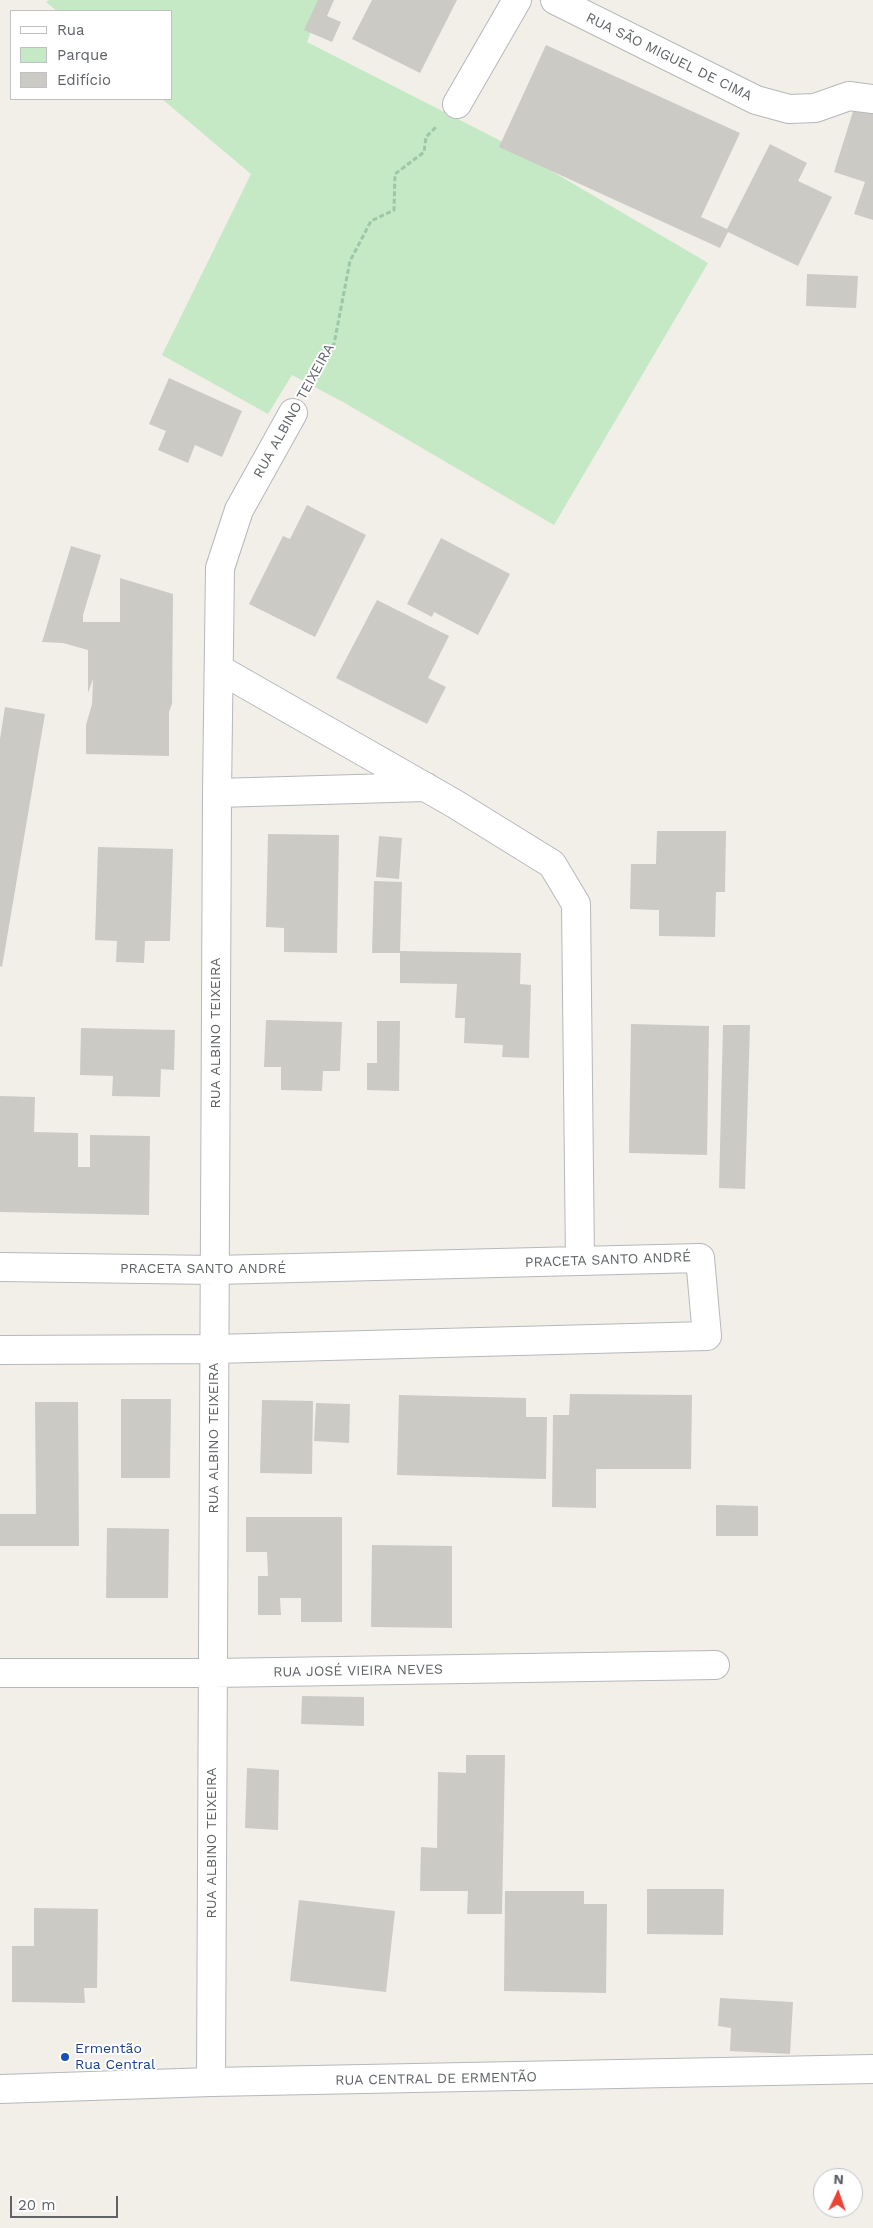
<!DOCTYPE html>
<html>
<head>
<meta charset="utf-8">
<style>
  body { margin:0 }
  #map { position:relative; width:873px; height:2228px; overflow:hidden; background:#f1efe8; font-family:"Work Sans",sans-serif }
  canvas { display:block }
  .legend { position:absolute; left:10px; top:10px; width:162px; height:90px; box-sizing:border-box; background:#fff; border:1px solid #bfc1c3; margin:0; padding:6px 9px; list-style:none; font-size:15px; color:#5f6368 }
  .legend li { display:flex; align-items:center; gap:10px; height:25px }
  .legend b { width:25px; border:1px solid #bfc1c3 }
  .north { position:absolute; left:813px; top:2168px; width:50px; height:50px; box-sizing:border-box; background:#fff; border:1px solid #bfc1c3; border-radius:50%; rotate:3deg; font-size:14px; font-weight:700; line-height:20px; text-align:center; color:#5f6368 }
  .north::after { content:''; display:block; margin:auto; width:18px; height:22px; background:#ea4335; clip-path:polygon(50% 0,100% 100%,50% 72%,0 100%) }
  .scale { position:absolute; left:10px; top:2196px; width:108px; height:22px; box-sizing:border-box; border:2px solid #5f6368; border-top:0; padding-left:6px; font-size:15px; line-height:18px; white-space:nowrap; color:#5f6368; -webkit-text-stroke:4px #fff; paint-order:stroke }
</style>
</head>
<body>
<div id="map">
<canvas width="873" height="2228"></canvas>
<ul class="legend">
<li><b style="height:6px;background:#fff"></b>Rua</li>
<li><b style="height:14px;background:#c5e8c5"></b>Parque</li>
<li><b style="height:14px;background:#cccac5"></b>Edifício</li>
</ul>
<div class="north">N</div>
<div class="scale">20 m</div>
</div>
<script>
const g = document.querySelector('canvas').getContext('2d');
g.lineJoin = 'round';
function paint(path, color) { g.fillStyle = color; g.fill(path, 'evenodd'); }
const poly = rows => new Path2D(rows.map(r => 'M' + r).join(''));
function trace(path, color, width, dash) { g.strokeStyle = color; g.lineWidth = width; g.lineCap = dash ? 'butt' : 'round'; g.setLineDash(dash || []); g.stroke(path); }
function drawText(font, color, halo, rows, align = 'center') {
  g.font = font + ' "Work Sans",sans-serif'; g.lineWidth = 4; g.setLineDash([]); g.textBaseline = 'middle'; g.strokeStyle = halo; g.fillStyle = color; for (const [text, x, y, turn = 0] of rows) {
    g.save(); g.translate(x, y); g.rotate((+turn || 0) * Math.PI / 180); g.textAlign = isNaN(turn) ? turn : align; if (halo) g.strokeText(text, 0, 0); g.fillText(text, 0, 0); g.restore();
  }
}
paint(poly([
  [49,0,323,0,307,42,497,139,708,263,554,525,343,402,292,375,268,414,162,355,251,174,162,99,171,99,171,11,57,11,46,2]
]), '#c5e8c5');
paint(poly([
  [318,0,334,0,327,16,341,22,332,42,304,30],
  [372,0,457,0,420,73,352,39],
  [546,45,740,133,701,217,727,229,770,144,807,163,798,181,832,197,798,266,728,232,720,248,499,147],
  [856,102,873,107,873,220,854,214,865,182,834,172],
  [807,274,858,276,856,308,806,306],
  [169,378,242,411,222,457,195,445,188,463,158,450,166,431,149,424],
  [307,505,366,535,315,637,249,604,283,536,290,539],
  [441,538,510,574,478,635,434,612,432,617,407,604],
  [71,546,101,555,83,615,83,622,120,622,120,578,173,594,172,704,169,712,169,756,86,754,86,725,92,704,93,679,88,693,88,650,63,643,42,642],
  [377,600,449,636,428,678,446,687,427,724,336,678],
  [5,707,45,714,2,967,0,966,0,739],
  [657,831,726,831,725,892,716,892,715,937,659,936,659,910,630,909,631,864,656,864],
  [268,834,339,835,337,953,284,952,284,928,266,927],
  [379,836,402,838,399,879,376,877],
  [98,847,173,849,170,941,145,941,144,963,116,962,117,941,95,940],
  [374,881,402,882,400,951,521,953,520,984,531,985,529,1058,502,1057,503,1045,464,1043,465,1018,455,1018,457,984,400,983,400,953,372,953],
  [266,1020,342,1022,340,1071,323,1071,322,1091,281,1090,281,1067,264,1067],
  [377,1021,400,1021,399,1091,367,1090,367,1063,377,1063],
  [631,1024,709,1026,707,1155,629,1153],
  [723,1025,750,1025,745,1189,719,1188],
  [81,1028,175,1030,174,1070,161,1069,160,1097,112,1096,113,1076,80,1075],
  [0,1096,35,1097,34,1132,78,1133,78,1167,90,1167,90,1135,150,1136,149,1215,0,1212],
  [570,1394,692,1395,691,1469,596,1469,596,1508,552,1507,553,1415,569,1415],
  [399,1395,526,1398,526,1417,547,1417,546,1479,397,1475],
  [121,1399,171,1399,170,1478,121,1478],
  [262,1400,313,1401,312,1474,260,1473],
  [35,1402,78,1402,79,1546,0,1546,0,1514,36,1514],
  [316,1403,350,1404,349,1443,314,1441],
  [716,1505,758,1506,758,1536,716,1536],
  [246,1517,342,1517,342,1622,301,1622,301,1598,280,1598,281,1615,258,1615,258,1576,268,1576,267,1552,246,1552],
  [107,1528,169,1529,168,1598,106,1598],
  [372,1545,452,1546,452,1628,371,1627],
  [302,1696,364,1697,364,1726,301,1724],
  [466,1755,505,1755,502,1914,467,1914,468,1891,420,1891,421,1847,437,1848,438,1772,466,1773],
  [247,1768,279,1770,278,1830,245,1828],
  [647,1889,724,1889,723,1935,647,1934],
  [505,1891,584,1891,584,1904,607,1904,606,1993,504,1991],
  [299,1900,395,1911,386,1992,290,1981],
  [34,1908,98,1909,97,1988,84,1988,85,2003,12,2002,12,1946,34,1946],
  [720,1998,793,2002,790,2054,730,2051,731,2028,718,2026]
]), '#cccac5');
const minor = poly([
  [555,0,756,100,789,109,815,108,849,96,873,99],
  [457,104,517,0],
  [219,669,455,804,552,864,576,904,580,1261],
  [217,793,426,787],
  [0,1267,215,1270,700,1258,707,1336,215,1349,0,1350],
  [0,1673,213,1673,715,1665],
  [211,2082,217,793,220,568,239,510,293,413]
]);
const tertiary = poly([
  [0,2089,211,2082,873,2069]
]);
trace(minor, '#b5b8bc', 30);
trace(tertiary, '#b5b8bc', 30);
trace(poly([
  [308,385,334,344,350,261,371,221,394,210,395,174,424,152,426,137,436,127]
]), '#9cc7a9', 3, [5, 2.5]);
trace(minor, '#fff', 28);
trace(tertiary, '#fff', 28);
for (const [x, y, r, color] of [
  [65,2057,5,"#1a4fb4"]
]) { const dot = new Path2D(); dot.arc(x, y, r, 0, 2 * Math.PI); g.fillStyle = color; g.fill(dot); trace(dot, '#fff', 2); }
drawText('14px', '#5f6368', '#fff', [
  ["RUA SÃO MIGUEL DE CIMA",669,57,26],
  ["RUA ALBINO TEIXEIRA",294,411,-61],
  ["RUA ALBINO TEIXEIRA",216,1033,-90],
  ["PRACETA SANTO ANDRÉ",608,1260,-2],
  ["PRACETA SANTO ANDRÉ",203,1269],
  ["RUA ALBINO TEIXEIRA",214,1438,-90],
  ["RUA JOSÉ VIEIRA NEVES",358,1671,-1],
  ["RUA ALBINO TEIXEIRA",212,1843,-90],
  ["RUA CENTRAL DE ERMENTÃO",436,2079,-1]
]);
drawText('14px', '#164399', '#fff', [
  ["Ermentão",75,2049],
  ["Rua Central",75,2065]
], 'left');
</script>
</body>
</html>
